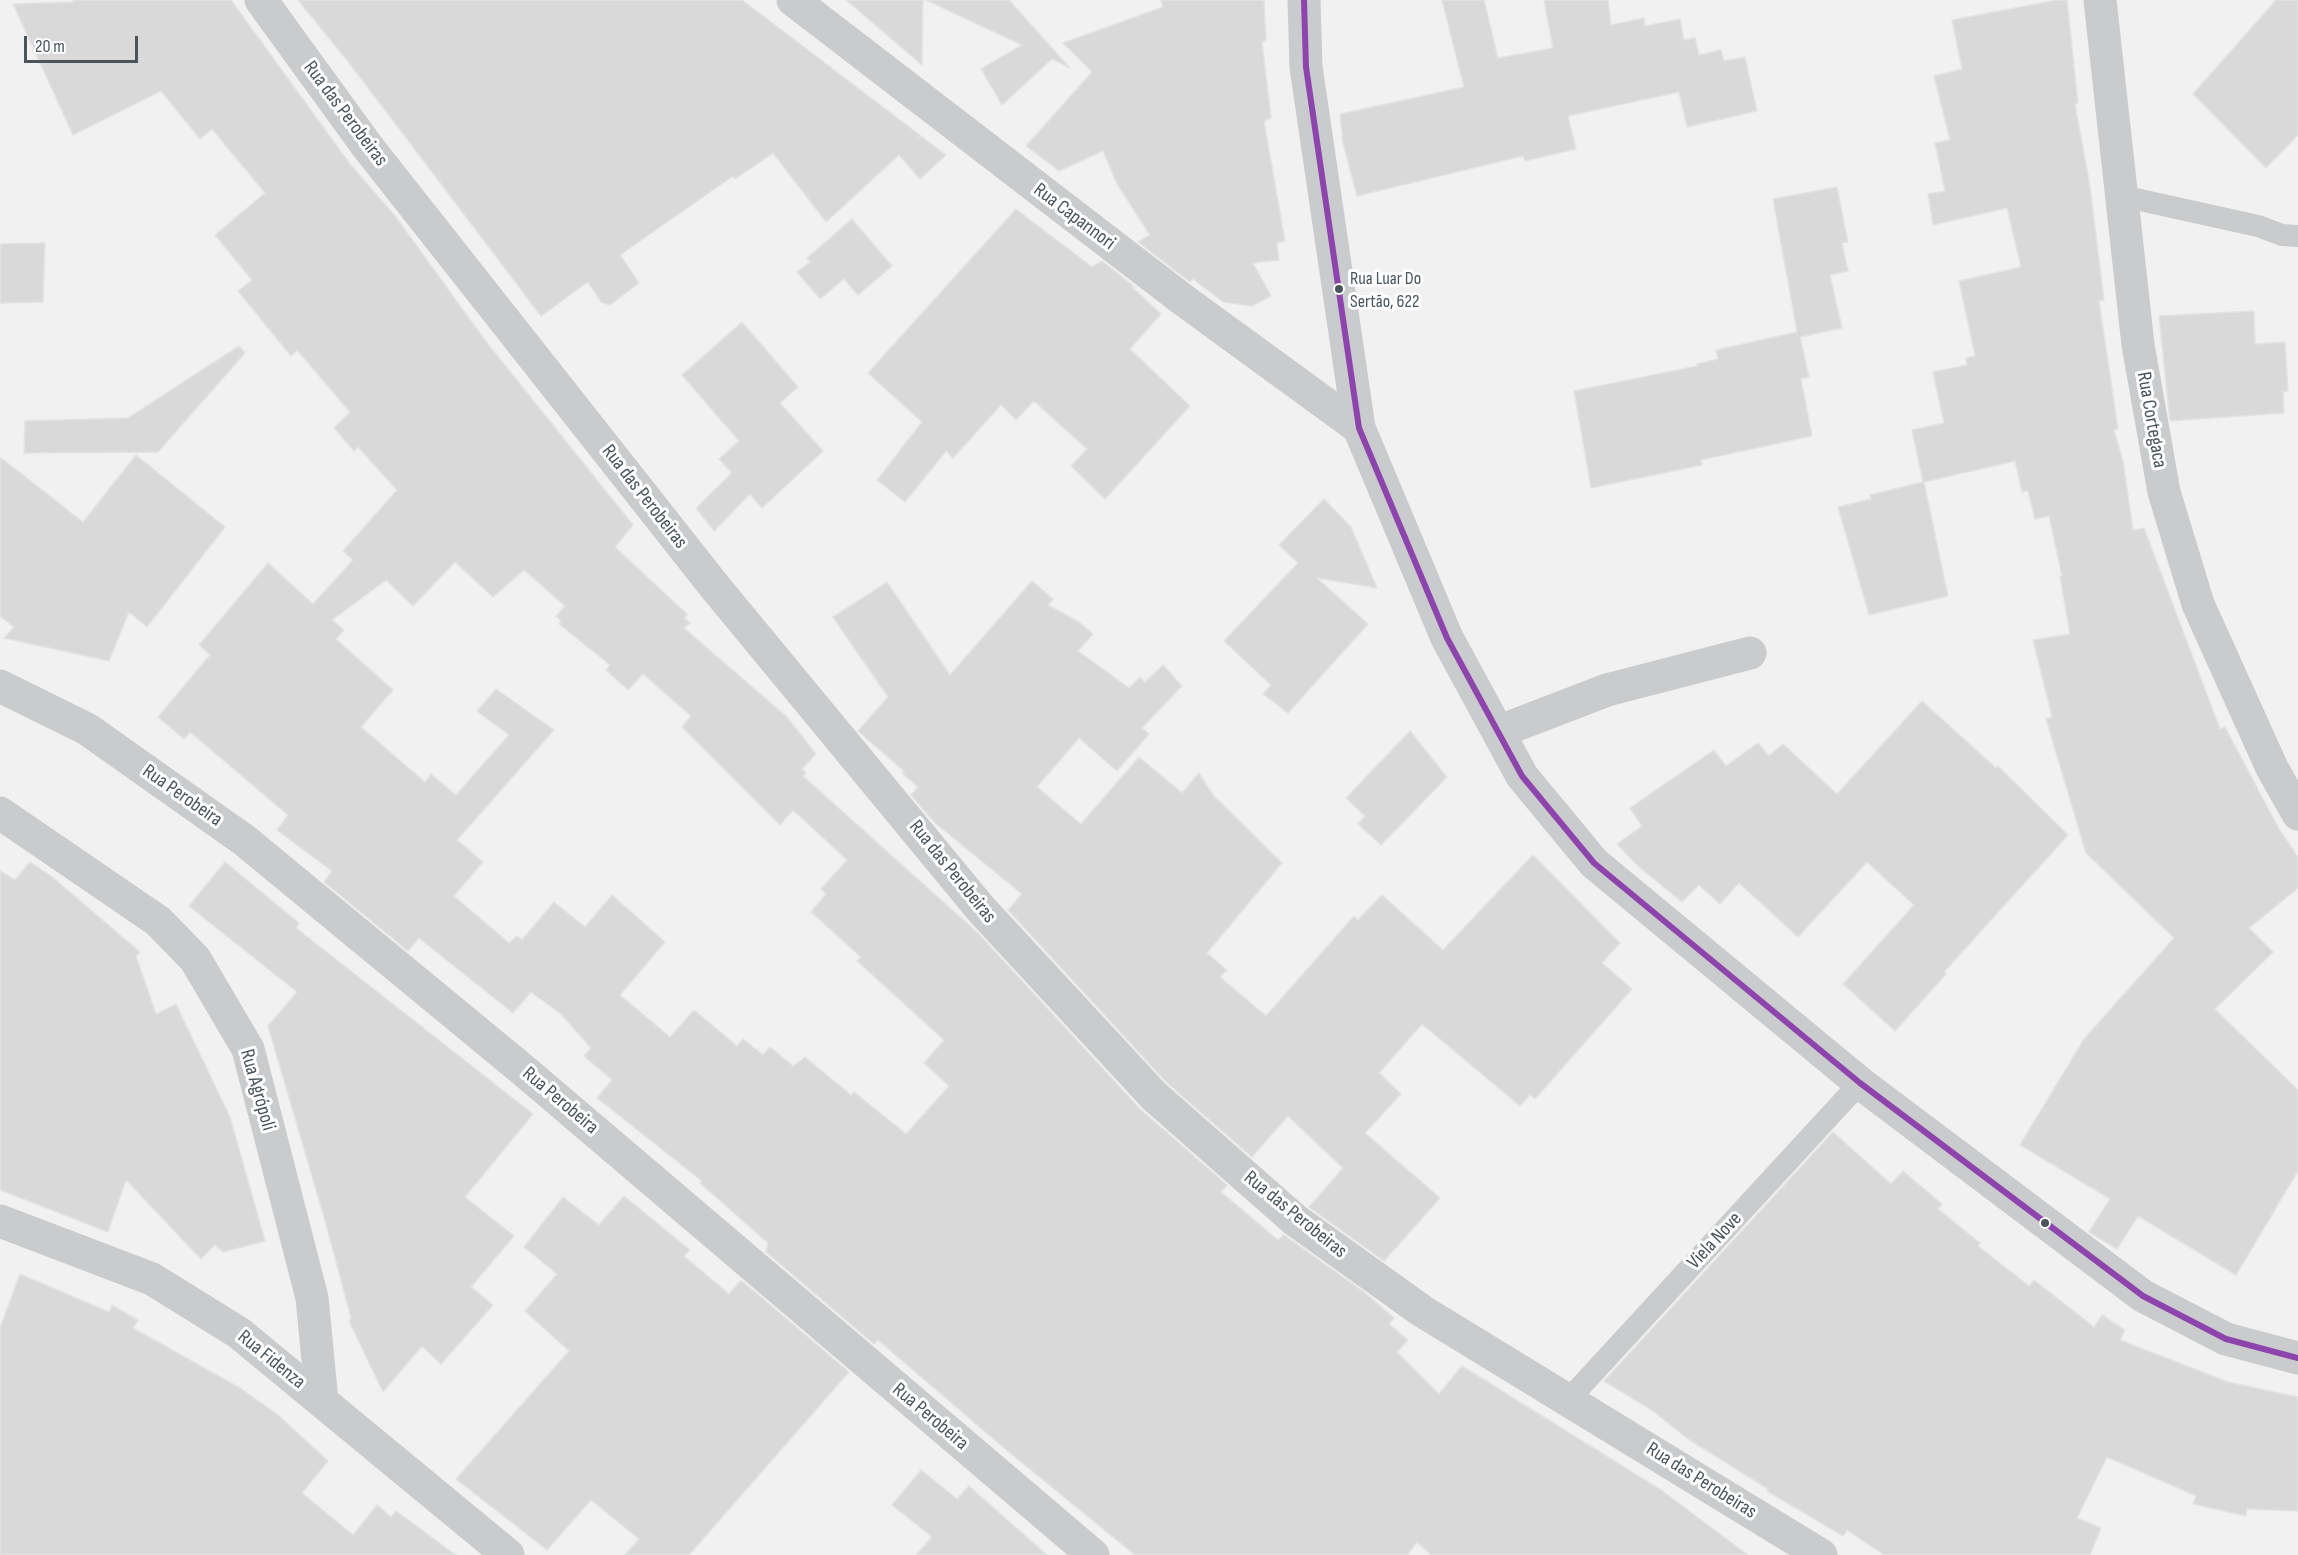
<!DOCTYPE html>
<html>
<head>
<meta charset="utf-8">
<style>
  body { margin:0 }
  #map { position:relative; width:2298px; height:1555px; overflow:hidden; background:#f1f1f1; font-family:"Sofia Sans Condensed",sans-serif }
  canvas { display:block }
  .scale { position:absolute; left:24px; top:36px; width:114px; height:27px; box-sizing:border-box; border:3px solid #49555b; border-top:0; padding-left:8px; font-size:18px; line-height:21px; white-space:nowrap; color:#49555b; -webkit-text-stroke:4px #fff; paint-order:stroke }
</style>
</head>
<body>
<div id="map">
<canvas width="2298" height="1555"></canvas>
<div class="scale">20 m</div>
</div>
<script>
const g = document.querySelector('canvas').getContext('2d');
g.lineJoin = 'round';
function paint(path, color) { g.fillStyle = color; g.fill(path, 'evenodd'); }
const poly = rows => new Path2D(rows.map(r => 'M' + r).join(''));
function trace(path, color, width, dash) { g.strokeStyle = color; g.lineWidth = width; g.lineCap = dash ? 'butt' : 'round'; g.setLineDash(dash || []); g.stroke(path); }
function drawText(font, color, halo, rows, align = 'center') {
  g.font = font + ' "Sofia Sans Condensed",sans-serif'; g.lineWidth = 6; g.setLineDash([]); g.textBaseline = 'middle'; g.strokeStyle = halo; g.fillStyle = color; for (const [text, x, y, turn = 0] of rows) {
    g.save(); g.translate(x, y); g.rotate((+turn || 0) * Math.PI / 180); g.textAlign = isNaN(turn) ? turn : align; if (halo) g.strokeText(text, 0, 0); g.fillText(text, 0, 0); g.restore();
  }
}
const building = poly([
  [72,0,231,0,350,164,396,217,484,339,633,525,615,547,687,614,684,618,690,623,684,628,787,717,816,754,802,769,806,773,803,776,979,934,1140,1109,1227,1185,1221,1192,1278,1240,1284,1235,1364,1292,1394,1318,1389,1324,1408,1340,1397,1352,1439,1394,1462,1366,1661,1490,1748,1555,1431,1555,1417,1542,1407,1555,1135,1555,1004,1448,878,1340,874,1344,766,1252,768,1243,700,1183,702,1181,597,1098,612,1080,584,1056,591,1048,561,1014,531,992,513,1013,419,938,408,951,324,882,332,871,277,830,288,815,190,732,184,739,158,717,210,655,199,645,268,563,313,604,353,560,343,551,397,490,358,447,354,451,334,428,350,412,297,350,291,356,238,291,252,280,215,235,265,193,212,129,200,139,161,91,73,135,13,4,73,2,72,0],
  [455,562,493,597,524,570,565,606,556,616,561,621,559,624,610,665,606,670,628,690,643,674,691,716,682,727,780,825,793,810,847,860,821,889,826,894,811,912,861,957,857,961,944,1040,924,1063,949,1086,906,1134,854,1092,851,1095,805,1057,793,1066,770,1047,763,1055,743,1039,737,1046,694,1010,670,1037,620,995,665,942,612,895,585,927,554,902,522,940,517,936,509,943,454,896,483,862,457,840,554,730,496,689,477,711,509,735,456,795,431,774,425,782,361,727,393,690,336,639,344,630,332,620,386,580,413,606,455,562],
  [298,0,742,0,921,136,917,139,921,136,946,155,920,179,899,155,826,222,773,153,735,179,733,176,620,255,639,283,610,305,601,302,588,282,541,316,350,64,298,0],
  [846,0,923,0,922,65,846,0],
  [926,0,1009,0,1070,68,1052,59,1002,105,981,69,1022,45,926,0],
  [1161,0,1264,0,1266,40,1262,42,1271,118,1264,121,1285,241,1277,243,1279,260,1253,263,1271,296,1252,306,1223,302,1193,279,1190,282,1138,242,1150,235,1117,184,1103,151,1059,171,1026,146,1092,72,1063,43,1163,7,1161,0],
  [1442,0,1484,0,1498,58,1553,48,1544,0,1608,0,1611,25,1644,18,1645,26,1680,19,1684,40,1695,38,1699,55,1721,50,1724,61,1745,57,1757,111,1687,127,1679,92,1568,116,1576,149,1525,161,1523,156,1357,196,1343,143,1340,114,1464,87,1442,0],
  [2057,0,2067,0,2078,103,2075,104,2090,186,2104,300,2099,301,2118,429,2114,430,2123,461,2133,530,2144,528,2220,729,2225,727,2279,829,2298,857,2298,888,2249,928,2273,952,2215,1009,2298,1090,2298,1171,2236,1275,2138,1216,2117,1249,2089,1232,2110,1199,2020,1145,2084,1039,2174,938,2086,853,2046,719,2052,717,2033,640,2070,634,2060,577,2062,576,2049,516,2035,519,2028,491,2022,492,2015,461,1924,482,1948,596,1869,615,1838,507,1871,499,1870,495,1923,482,1912,430,1944,423,1933,372,1967,365,1966,358,1975,356,1959,281,2021,267,2007,208,1933,225,1928,194,1945,191,1935,143,1950,140,1934,76,1962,69,1952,20,2057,0],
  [2276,0,2298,0,2298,135,2266,168,2193,94,2276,0],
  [1837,187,1848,242,1842,243,1848,271,1830,275,1842,328,1800,337,1809,377,1801,379,1812,436,1701,460,1702,465,1591,488,1574,391,1697,366,1697,364,1718,359,1716,350,1797,332,1773,199,1837,187],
  [1016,209,1092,267,1102,261,1135,287,1131,286,1161,314,1130,349,1190,406,1105,499,1071,466,1087,449,1036,403,1033,402,1016,420,1001,405,953,458,946,451,905,502,877,480,922,422,868,373,1016,209],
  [852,219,892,266,858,295,844,279,820,299,797,272,810,262,807,258,852,219],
  [45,243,43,302,0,303,0,244,45,243],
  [2254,311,2255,344,2285,342,2288,391,2283,392,2284,413,2170,421,2159,316,2254,311],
  [742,322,798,387,780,403,823,451,762,508,750,494,714,531,696,508,732,473,719,459,739,441,682,375,742,322],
  [239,346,245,353,158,452,24,453,25,421,128,418,239,346],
  [136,455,225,527,147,627,129,612,109,661,4,638,14,627,0,616,0,457,83,522,136,455],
  [1324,499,1351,527,1377,588,1317,578,1368,624,1288,713,1263,694,1271,685,1224,641,1298,563,1279,545,1324,499],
  [1032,581,1053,599,1048,605,1079,622,1093,634,1078,651,1129,688,1140,677,1145,682,1163,665,1182,686,1142,728,1149,734,1117,771,1079,738,1037,787,1081,824,1139,757,1182,793,1199,773,1213,795,1282,863,1207,953,1227,970,1220,977,1266,1016,1354,916,1358,920,1382,895,1443,950,1533,855,1620,943,1602,963,1632,989,1535,1099,1530,1095,1520,1106,1422,1024,1379,1073,1401,1094,1365,1133,1440,1198,1384,1261,1309,1207,1343,1168,1288,1116,1252,1157,1167,1083,1008,910,1022,894,935,823,911,795,918,787,902,773,904,771,858,731,888,697,833,617,887,582,950,675,1032,581],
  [1922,701,1996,768,1998,766,2068,835,1944,972,1946,974,1895,1031,1843,984,1914,905,1867,862,1798,937,1739,883,1720,904,1699,885,1682,902,1639,867,1617,844,1642,826,1630,808,1714,750,1726,766,1758,743,1769,756,1783,744,1837,794,1922,701],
  [1410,731,1447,777,1381,845,1358,824,1365,816,1346,798,1410,731],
  [30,862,51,876,140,952,136,956,156,1014,176,1004,230,1117,265,1241,223,1252,215,1245,201,1259,126,1180,108,1232,0,1190,0,871,15,880,30,862],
  [225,862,299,923,296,928,533,1114,465,1197,514,1236,471,1287,493,1305,441,1364,422,1346,383,1392,349,1321,351,1318,326,1224,268,1026,297,992,189,906,225,862],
  [1833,1132,1891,1184,1903,1171,1942,1204,1938,1209,1980,1243,1978,1246,2029,1286,2034,1280,2094,1327,2102,1315,2125,1330,2120,1340,2228,1382,2298,1397,2298,1511,2247,1509,2246,1516,2193,1504,2196,1496,2107,1457,2077,1518,2101,1528,2090,1555,1884,1555,1847,1530,1843,1536,1767,1491,1768,1489,1688,1439,1653,1411,1604,1381,1833,1132],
  [624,1196,690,1250,684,1256,729,1294,741,1280,849,1372,689,1555,625,1555,639,1539,591,1500,547,1550,456,1479,569,1351,525,1311,557,1274,524,1247,563,1197,599,1225,624,1196],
  [20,1274,109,1312,112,1305,138,1320,133,1328,240,1388,277,1414,328,1461,302,1493,353,1535,377,1505,391,1517,396,1511,456,1555,0,1555,0,1328,20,1274],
  [921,1470,957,1499,969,1486,1047,1555,916,1555,932,1537,892,1505,921,1470]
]);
paint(building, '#d9d9da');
trace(building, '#e2e3e3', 1.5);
trace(poly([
  [2122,196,2258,226,2282,235,2298,236],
  [1569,1399,1860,1083]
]), '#c9cbcc', 22);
trace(poly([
  [261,0,367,146,715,587,981,909,1154,1096,1295,1220,1422,1311,1821,1555],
  [793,0,1182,299,1359,428],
  [1304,0,1306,67,1359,428,1447,638,1522,776,1594,863,1860,1083,2143,1296,2226,1339,2298,1358],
  [2100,0,2138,345,2164,492,2198,604,2272,768,2298,814],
  [0,686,87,729,244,840,523,1070,1093,1555],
  [1498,732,1607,690,1750,653],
  [0,813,158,921,195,959,248,1049,312,1298,322,1401],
  [0,1221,152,1279,239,1333,508,1555]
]), '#c9cbcc', 33);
trace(poly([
  [1304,0,1306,67,1359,428,1447,638,1522,776,1594,863,1860,1083,2143,1296,2226,1339,2298,1358]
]), '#8e44ad', 6);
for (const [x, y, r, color] of [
  [1339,289,5,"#49555b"],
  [2045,1223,5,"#49555b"]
]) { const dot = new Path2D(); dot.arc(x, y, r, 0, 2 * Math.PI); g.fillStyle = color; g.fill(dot); trace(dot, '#fff', 2); }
drawText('18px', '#49555b', '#fff', [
  ["Rua Luar Do",1350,279],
  ["Sertão, 622",1350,302]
], 'left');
drawText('20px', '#49555b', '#fff', [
  ["Rua das Perobeiras",345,114,53],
  ["Rua Capannori",1074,217,37],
  ["Rua Cortegaca",2151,420,80],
  ["Rua das Perobeiras",644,497,52],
  ["Rua Perobeira",182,796,35],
  ["Rua das Perobeiras",952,872,51],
  ["Rua Agrópoli",257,1090,74],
  ["Rua Perobeira",560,1101,40],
  ["Rua das Perobeiras",1295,1215,39],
  ["Viela Nove",1715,1241,-47],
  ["Rua Fidenza",271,1360,39],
  ["Rua Perobeira",930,1417,40],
  ["Rua das Perobeiras",1701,1481,32]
]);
</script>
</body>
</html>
